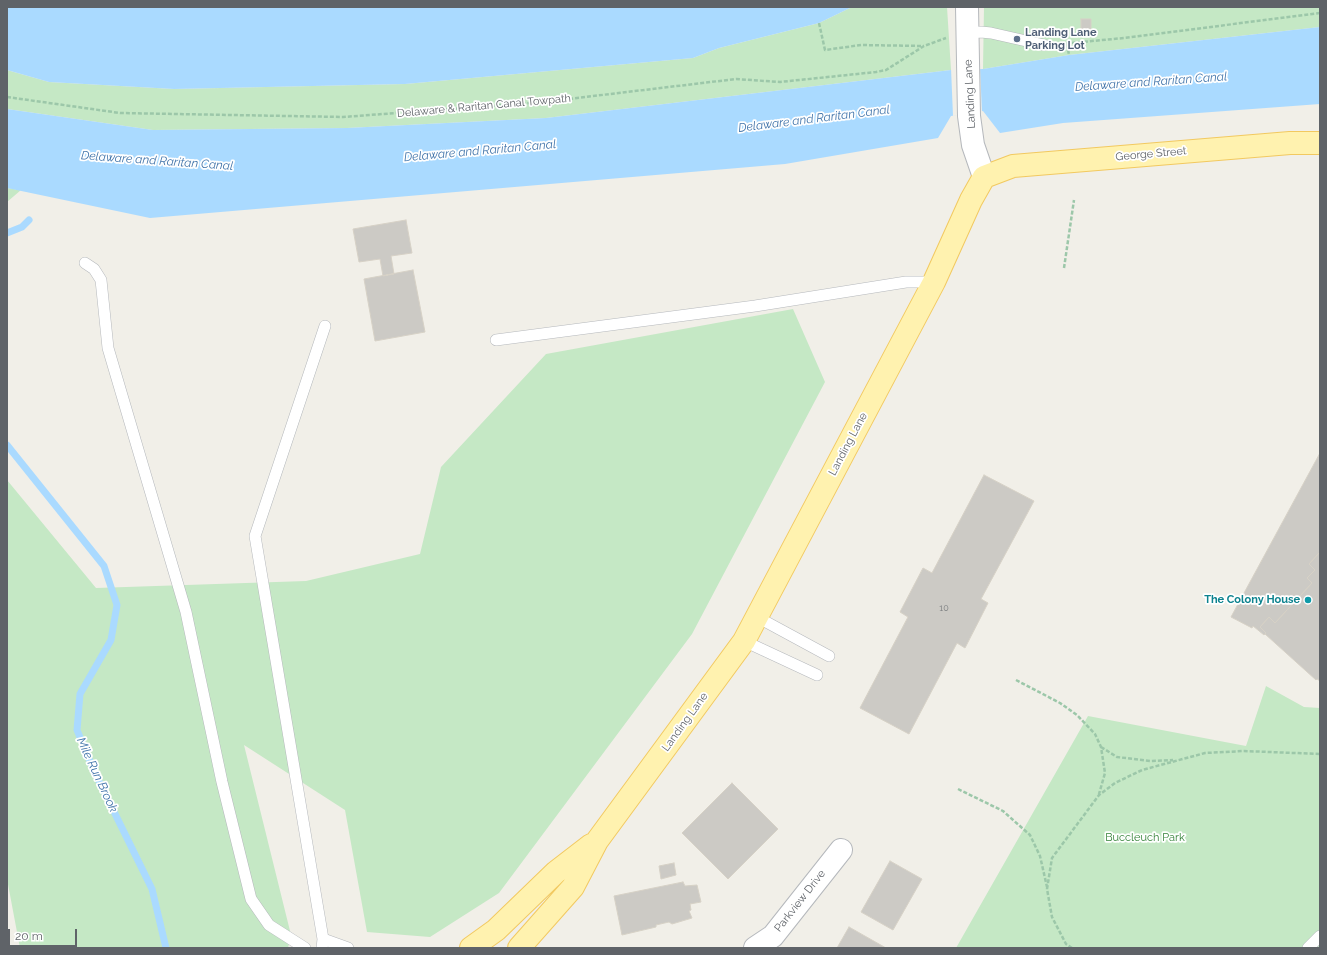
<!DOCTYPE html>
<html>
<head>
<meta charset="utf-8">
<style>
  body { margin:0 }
  #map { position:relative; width:1327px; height:955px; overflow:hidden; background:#f1efe8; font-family:Raleway,sans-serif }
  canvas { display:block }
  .frame { position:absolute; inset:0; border:8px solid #5f6368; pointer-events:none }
  .scale { position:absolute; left:8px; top:929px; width:69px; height:18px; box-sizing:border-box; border:2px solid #5f6368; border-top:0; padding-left:5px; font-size:12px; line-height:14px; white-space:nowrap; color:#5f6368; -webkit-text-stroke:3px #fff; paint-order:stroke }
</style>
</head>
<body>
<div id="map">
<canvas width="1327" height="955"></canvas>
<div class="frame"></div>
<div class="scale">20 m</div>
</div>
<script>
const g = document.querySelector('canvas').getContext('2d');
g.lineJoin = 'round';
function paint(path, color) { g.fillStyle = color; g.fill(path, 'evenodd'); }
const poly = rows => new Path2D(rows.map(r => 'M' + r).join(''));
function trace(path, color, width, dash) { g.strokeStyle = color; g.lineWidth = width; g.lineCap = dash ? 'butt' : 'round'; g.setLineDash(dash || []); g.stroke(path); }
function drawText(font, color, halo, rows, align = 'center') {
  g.font = font + ' Raleway,sans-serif'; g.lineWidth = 3.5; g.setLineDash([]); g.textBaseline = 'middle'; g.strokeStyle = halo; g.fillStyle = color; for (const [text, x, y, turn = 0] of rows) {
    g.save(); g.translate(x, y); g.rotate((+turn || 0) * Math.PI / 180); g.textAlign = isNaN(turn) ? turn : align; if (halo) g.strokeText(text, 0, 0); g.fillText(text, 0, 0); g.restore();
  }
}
paint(poly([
  [852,7,947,7,951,70,546,118,347,128,153,130,7,109,7,70,49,82,174,89,405,84,693,58,719,48,819,23],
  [984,7,1320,7,1320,27,1069,55,983,69],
  [7,188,21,190,7,202],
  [793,309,825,382,692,634,499,893,430,937,367,932,345,810,244,745,291,935,288,948,20,948,7,879,7,480,96,588,306,581,420,554,441,467,546,354],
  [1266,686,1304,707,1320,708,1320,948,956,948,1088,716,1246,746]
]), '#c5e8c5');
paint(poly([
  [7,7,852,7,819,23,719,48,693,58,405,84,174,89,49,82,7,70],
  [1320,27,1320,104,1063,123,1000,133,983,111,951,116,938,138,785,164,150,218,7,188,7,109,153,130,347,128,546,118,951,70,983,69,1069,55]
]), '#aadaff');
paint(poly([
  [980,67,982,113,953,116,951,68]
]), '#f1efe8');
trace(poly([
  [7,233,22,227,29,220],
  [7,445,104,566,117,605,111,640,80,694,77,730,94,771,152,889,166,948]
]), '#aadaff', 7);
const building = poly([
  [1081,19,1091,19,1091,29,1081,29,1081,19],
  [406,220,412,253,391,256,394,274,383,276,380,259,359,262,353,229,406,220],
  [413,270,425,332,375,341,364,279,413,270],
  [1320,453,1320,552,1309,564,1315,570,1307,578,1312,583,1275,623,1269,617,1260,627,1266,633,1264,635,1253,626,1252,628,1231,617,1320,453],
  [984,475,1034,501,981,599,988,603,965,648,957,643,909,734,860,708,908,617,900,612,923,568,932,573,984,475],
  [1320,552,1320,681,1317,679,1316,680,1265,634,1266,633,1260,627,1269,617,1275,623,1312,583,1307,578,1315,570,1309,564,1320,552],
  [732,783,778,829,728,879,682,833,732,783],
  [890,861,922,879,893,930,861,912,890,861],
  [674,863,676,875,661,879,659,866,674,863],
  [683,882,685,886,697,885,701,902,690,904,691,910,689,911,692,918,672,924,669,922,656,925,656,927,622,935,614,896,683,882],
  [849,927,886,948,837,948,849,927]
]);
paint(building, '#cccac5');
trace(building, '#d6d1c6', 1);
const service = poly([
  [968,33,981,32,991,33,1044,45],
  [85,263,94,269,101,280,108,348,186,612,222,782,251,899,269,925,305,948],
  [496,340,755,306,906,282,934,282],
  [757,617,829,656],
  [744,641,817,675],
  [323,939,348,948],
  [322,948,323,939,255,536,325,326],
  [1308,948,1320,936]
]);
const minor = poly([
  [755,948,773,936,841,850]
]);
const tertiary = poly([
  [967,7,969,116,973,145,984,177]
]);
const primary = poly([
  [471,948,496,930,556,872,591,845],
  [519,948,573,887,597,841,744,641,934,282,971,200,984,177,1013,166,1290,143,1320,143]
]);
trace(service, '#b5b8bc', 12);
trace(minor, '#b5b8bc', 24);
trace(tertiary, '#b5b8bc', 24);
trace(primary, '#f2c960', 24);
trace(poly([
  [819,23,825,50,861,45,924,46],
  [1060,44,1124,38,1320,13],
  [1067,44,1069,55],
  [7,97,120,113,343,117,543,102,736,79,780,82,876,72,886,70,924,46,946,38],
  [1064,268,1074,200],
  [1016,680,1060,703,1077,715,1095,734,1101,747,1105,773,1099,794],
  [1101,747,1117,757,1150,761,1173,760],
  [958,789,1003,811,1030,835,1040,856,1047,887],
  [1072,948,1066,944,1052,917,1047,889,1052,858,1099,795,1115,783,1142,770,1205,753,1244,751,1320,754]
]), '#9cc7a9', 2.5, [4, 2]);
trace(service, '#fff', 11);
trace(minor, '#fff', 22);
trace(tertiary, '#fff', 22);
trace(primary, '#fff2af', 22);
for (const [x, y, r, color] of [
  [1017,39,4,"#5c6f8a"],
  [1308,600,4,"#0f9aa8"]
]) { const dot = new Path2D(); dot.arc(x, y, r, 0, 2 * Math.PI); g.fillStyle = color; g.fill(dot); trace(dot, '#fff', 1.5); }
drawText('9px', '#7a7d7f', null, [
  ["10",944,608]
]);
drawText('bold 11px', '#4e5e75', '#fff', [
  ["Landing Lane",1025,33],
  ["Parking Lot",1025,46]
], 'left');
drawText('11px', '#5f6368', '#fff', [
  ["Landing Lane",970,94,-93],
  ["Delaware & Raritan Canal Towpath",484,106,-5],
  ["George Street",1151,154,-5],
  ["Landing Lane",848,444,-62],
  ["Landing Lane",685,722,-54],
  ["Parkview Drive",800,901,-52]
]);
drawText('bold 11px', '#0d838f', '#fff', [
  ["The Colony House",1300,600]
], 'right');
drawText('11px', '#348238', '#fff', [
  ["Buccleuch Park",1145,838]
]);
drawText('italic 12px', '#4174aa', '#fff', [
  ["Delaware and Raritan Canal",1151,82,-4],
  ["Delaware and Raritan Canal",814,119,-7],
  ["Delaware and Raritan Canal",480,151,-5],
  ["Delaware and Raritan Canal",157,161,4],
  ["Mile Run Brook",97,775,65]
]);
</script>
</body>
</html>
